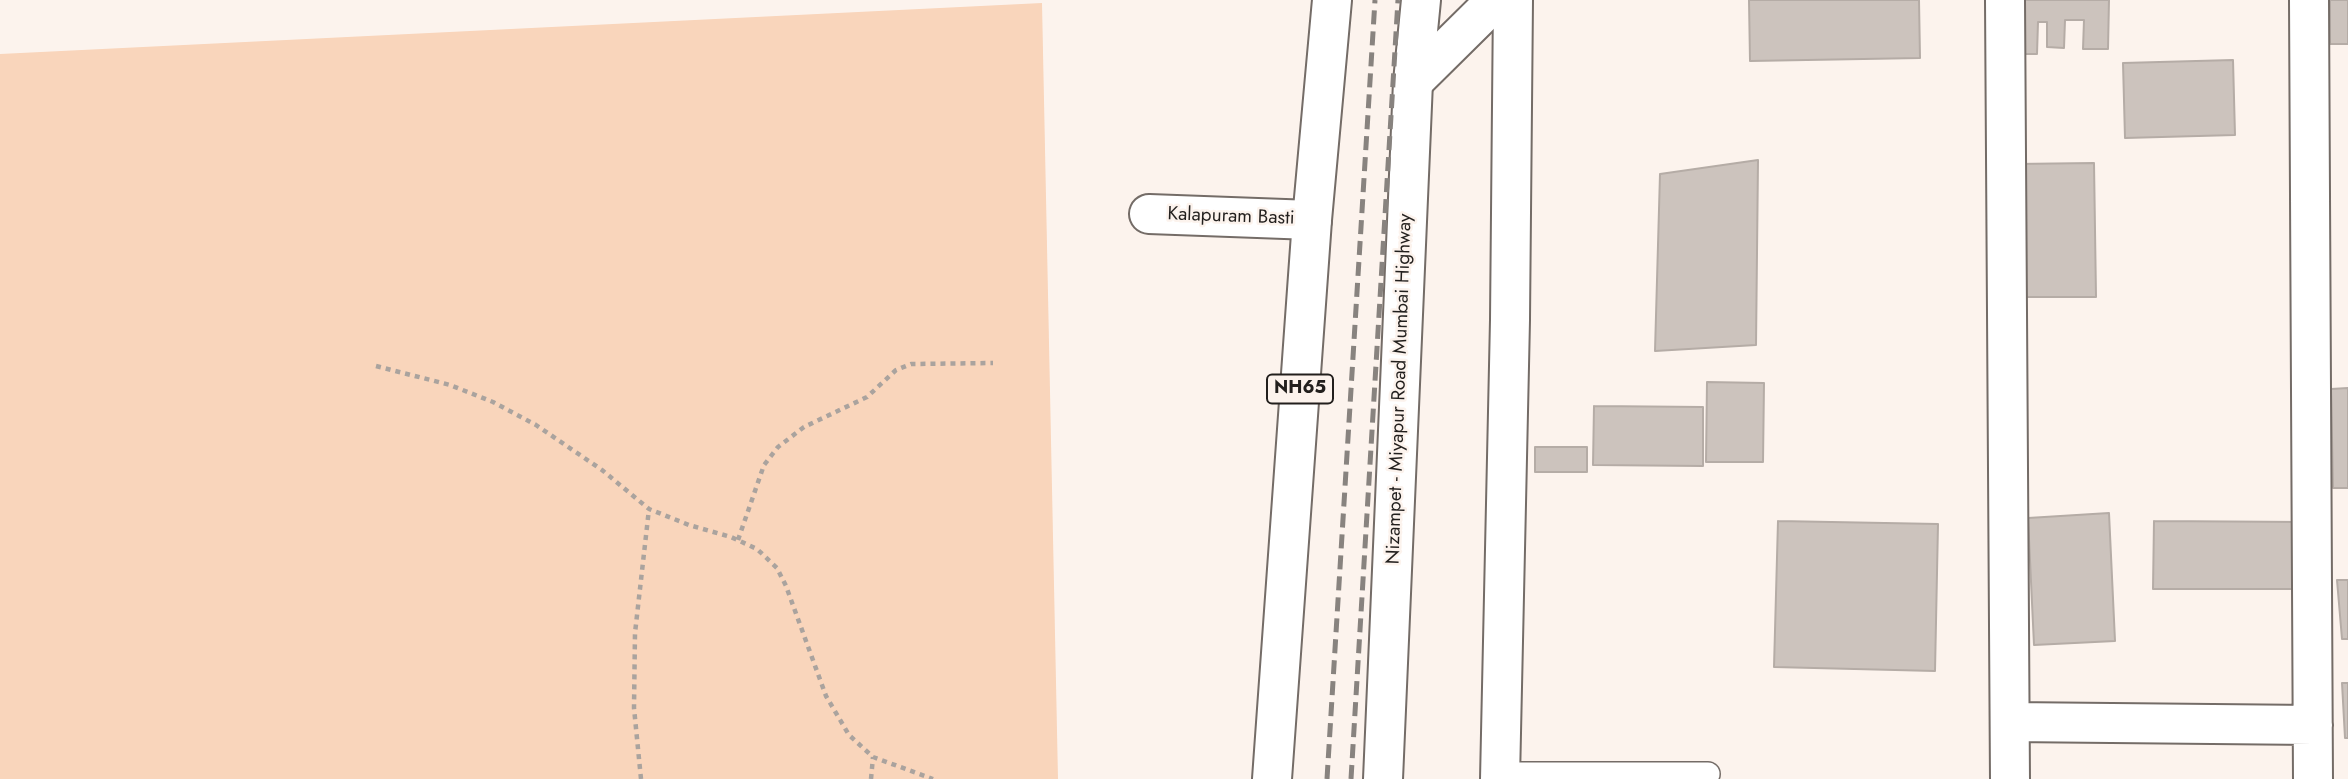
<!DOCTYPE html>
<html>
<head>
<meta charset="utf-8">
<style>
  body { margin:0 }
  canvas { display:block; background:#fcf3ed }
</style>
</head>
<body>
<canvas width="2348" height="779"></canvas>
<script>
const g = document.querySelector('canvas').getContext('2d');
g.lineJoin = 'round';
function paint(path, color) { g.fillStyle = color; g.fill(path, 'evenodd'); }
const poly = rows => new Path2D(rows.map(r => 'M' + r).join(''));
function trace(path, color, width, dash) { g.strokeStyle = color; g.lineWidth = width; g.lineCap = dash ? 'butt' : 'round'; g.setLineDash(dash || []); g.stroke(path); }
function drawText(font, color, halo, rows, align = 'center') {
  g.font = font + ' Jost,sans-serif'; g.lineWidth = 5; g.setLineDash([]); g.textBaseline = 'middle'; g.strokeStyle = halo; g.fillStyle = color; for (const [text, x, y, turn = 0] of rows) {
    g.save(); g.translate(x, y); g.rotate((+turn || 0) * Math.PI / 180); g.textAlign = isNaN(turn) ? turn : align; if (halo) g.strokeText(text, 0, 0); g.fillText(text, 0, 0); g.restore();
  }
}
paint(poly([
  [1042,3,1058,779,0,779,0,54]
]), '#f9d5bb');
const building = poly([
  [1749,0,1919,0,1920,58,1750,61,1749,0],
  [2014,0,2109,0,2108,49,2083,49,2084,20,2065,20,2064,48,2047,47,2047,22,2038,22,2037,54,2013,54,2014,0],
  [2330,0,2348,0,2348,44,2330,44,2330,0],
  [2233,60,2235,135,2125,138,2123,63,2233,60],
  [1758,160,1756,345,1655,351,1660,174,1758,160],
  [2094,163,2096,297,2016,297,2015,164,2094,163],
  [1707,382,1764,383,1763,462,1706,462,1707,382],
  [2348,388,2348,488,2333,488,2331,389,2348,388],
  [1594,406,1703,407,1703,466,1593,465,1594,406],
  [1535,447,1587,447,1587,472,1535,472,1535,447],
  [2109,513,2115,641,2034,645,2028,518,2109,513],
  [1778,521,1938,524,1935,671,1774,667,1778,521],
  [2154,521,2302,522,2301,589,2153,589,2154,521],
  [2337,580,2348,580,2348,639,2342,639,2337,580],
  [2342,683,2348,683,2348,738,2345,738,2342,683]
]);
paint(building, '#ccc3bd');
trace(building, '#b5aca6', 2);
const lane = poly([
  [1500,774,1708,774]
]);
const street = poly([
  [2005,0,2010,779],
  [2309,0,2313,779],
  [1149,214,1312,220],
  [2011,722,2313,725],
  [1500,779,1510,320,1513,0]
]);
const secondary = poly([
  [1413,82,1496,0]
]);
const highway = poly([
  [1272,779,1312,220,1332,0],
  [1383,779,1413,82,1421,0]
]);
trace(lane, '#746c67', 26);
trace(street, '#746c67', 42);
trace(secondary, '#746c67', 42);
trace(highway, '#746c67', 42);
trace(poly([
  [376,366,450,385,493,402,536,425,602,470,649,509,689,525,731,537,757,549,777,568,786,586,826,696,849,735,873,757,933,779],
  [738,540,764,465,778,447,804,427,867,397,896,370,911,364,993,363],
  [641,779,634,708,635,633,649,509],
  [871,779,873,757]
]), '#aaa39e', 4.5, [5, 5]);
trace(lane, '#fff', 23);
trace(street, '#fff', 38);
trace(secondary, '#fff', 38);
trace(highway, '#fff', 38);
trace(poly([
  [1327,779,1375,0],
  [1351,779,1398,0]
]), '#88837f', 5, [14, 7]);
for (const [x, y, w] of [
  [1300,389,66]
]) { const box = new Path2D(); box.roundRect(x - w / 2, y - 14.5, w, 29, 5); g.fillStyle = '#fcf3ed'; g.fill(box); trace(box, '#221f1d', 2); }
drawText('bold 18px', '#221f1d', null, [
  ["NH65",1300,389]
]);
drawText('19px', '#221f1d', '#fcf3ed', [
  ["Kalapuram Basti",1231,217,2],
  ["Nizampet - Miyapur Road Mumbai Highway",1400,389,-88]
]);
</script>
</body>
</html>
